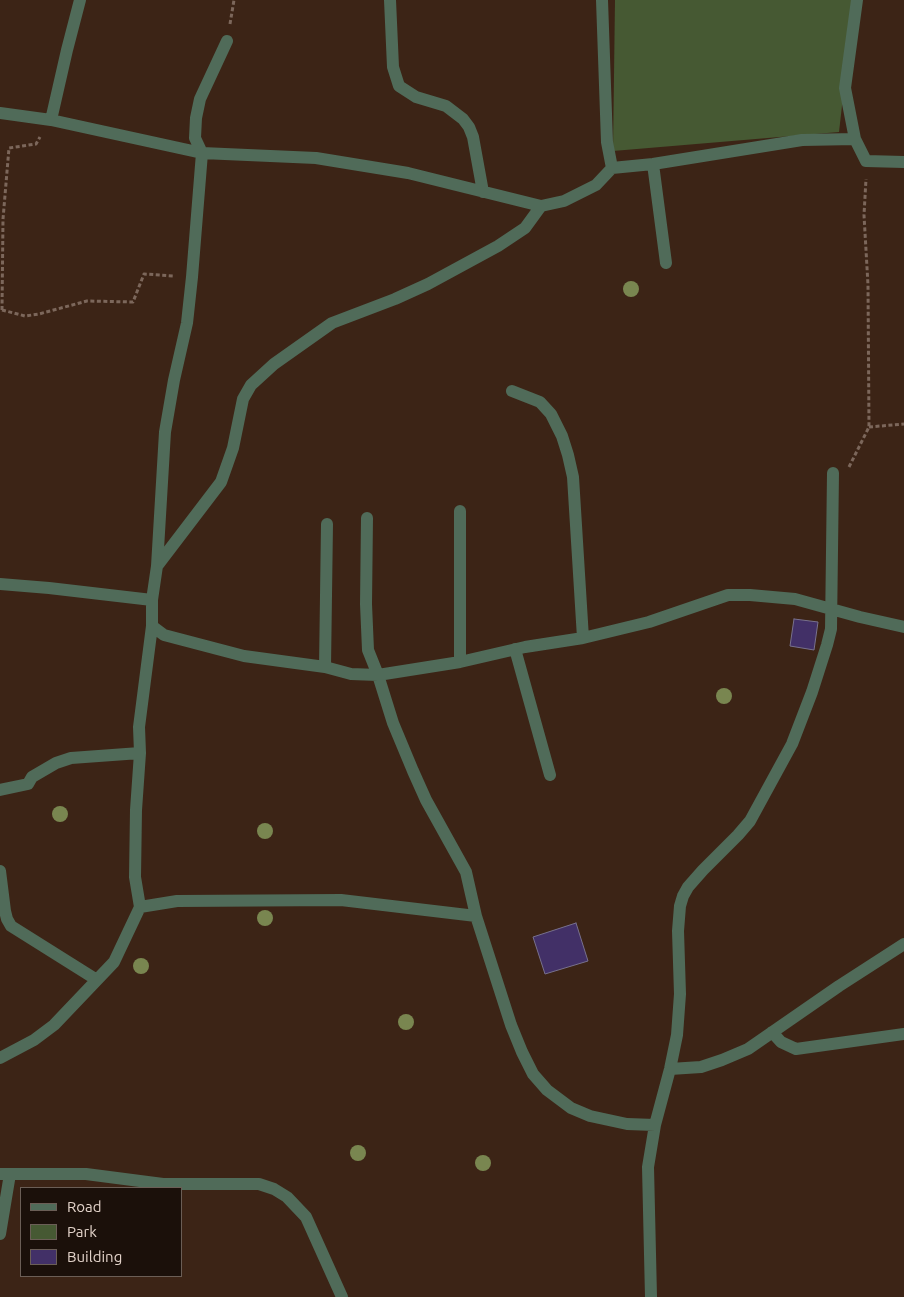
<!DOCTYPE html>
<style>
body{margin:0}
#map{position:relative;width:904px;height:1297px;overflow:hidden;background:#3c2416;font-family:Ubuntu,sans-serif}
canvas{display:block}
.legend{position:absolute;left:20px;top:1187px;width:162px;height:90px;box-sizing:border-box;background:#1b100a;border:1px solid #6b5e56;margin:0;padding:6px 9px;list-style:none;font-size:15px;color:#e2d2c9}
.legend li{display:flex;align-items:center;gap:10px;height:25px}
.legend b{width:25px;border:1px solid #6b5e56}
</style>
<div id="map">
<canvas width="904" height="1297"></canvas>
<ul class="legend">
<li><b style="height:6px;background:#506b59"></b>Road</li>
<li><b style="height:14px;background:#465933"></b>Park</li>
<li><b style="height:14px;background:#423067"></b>Building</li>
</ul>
</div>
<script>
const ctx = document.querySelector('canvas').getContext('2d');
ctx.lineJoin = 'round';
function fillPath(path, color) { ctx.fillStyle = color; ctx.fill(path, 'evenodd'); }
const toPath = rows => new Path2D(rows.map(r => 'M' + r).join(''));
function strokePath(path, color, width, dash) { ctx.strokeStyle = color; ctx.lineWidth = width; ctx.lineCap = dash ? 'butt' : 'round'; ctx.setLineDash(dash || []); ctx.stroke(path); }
fillPath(toPath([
 [615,0,854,0,839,132,613,151]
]), '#465933');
const building = toPath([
 [794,619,818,622,814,650,790,646,794,619],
 [576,923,588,961,545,974,533,937,576,923]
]);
fillPath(building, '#423067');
strokePath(building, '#78718d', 1);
strokePath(toPath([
 [230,24,234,0],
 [2,310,3,219,9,148,36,144,40,137],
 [2,310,25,316,39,314,87,301,133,302,144,274,174,276],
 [869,427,904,424],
 [849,467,869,427,868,285,864,215,866,179]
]), '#7c675b', 3, [4, 2.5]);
strokePath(toPath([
 [390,0,393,67,399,86,416,97,446,106,463,119,469,127,473,137,483,192],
 [602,0,607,142,612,168],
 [0,113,51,120,202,153,316,158,408,173,541,206,564,201,596,185,612,168,653,164,802,140,855,139,866,161,904,162],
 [51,120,67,50,80,0],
 [855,139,845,88,857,0],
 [653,164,666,263],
 [512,391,540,402,551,414,562,436,568,455,573,477,583,638],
 [460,511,460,662],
 [367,518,366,604,368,650,378,675,393,723,413,771,426,800,466,872,476,916,511,1025,522,1052,533,1074,547,1090,571,1108,590,1116,627,1124,655,1125,670,1069,677,1035,680,994,678,931,680,906,683,896,688,887,703,870,738,835,750,821,792,744,812,692,827,645,831,629,833,473],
 [157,566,165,432,174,380,187,323,192,277,202,153,195,138,196,118,200,99,227,41],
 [0,584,49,588,152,600],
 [152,626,164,635,244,656,325,667,351,674,378,675,460,662,525,647,583,638,649,622,728,595,750,595,795,599,860,617,904,627],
 [515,649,550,775],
 [325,667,327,524],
 [0,790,28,784,32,777,56,763,71,758,140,753],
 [0,871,5,911,7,919,11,926,97,980],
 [140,907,135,877,136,810,140,753,139,727,152,626,152,600,157,566,221,482,233,448,243,399,251,385,274,364,332,323,395,299,428,284,498,246,525,228,541,206],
 [772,1032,781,1042,796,1049,904,1034],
 [0,1058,34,1040,54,1025,114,962,140,907,177,901,341,900,476,916],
 [670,1069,701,1067,722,1060,748,1049,839,986,904,944],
 [0,1174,86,1174,163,1184,259,1184,274,1189,287,1197,306,1217,342,1297],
 [0,1234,10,1174],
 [651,1297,648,1167,655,1125]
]), '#506b59', 12);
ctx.fillStyle = '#798650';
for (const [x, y] of [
 [631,289],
 [724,696],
 [60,814],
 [265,831],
 [265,918],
 [141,966],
 [406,1022],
 [358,1153],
 [483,1163]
]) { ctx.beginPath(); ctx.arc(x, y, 8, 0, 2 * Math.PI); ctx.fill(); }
</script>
